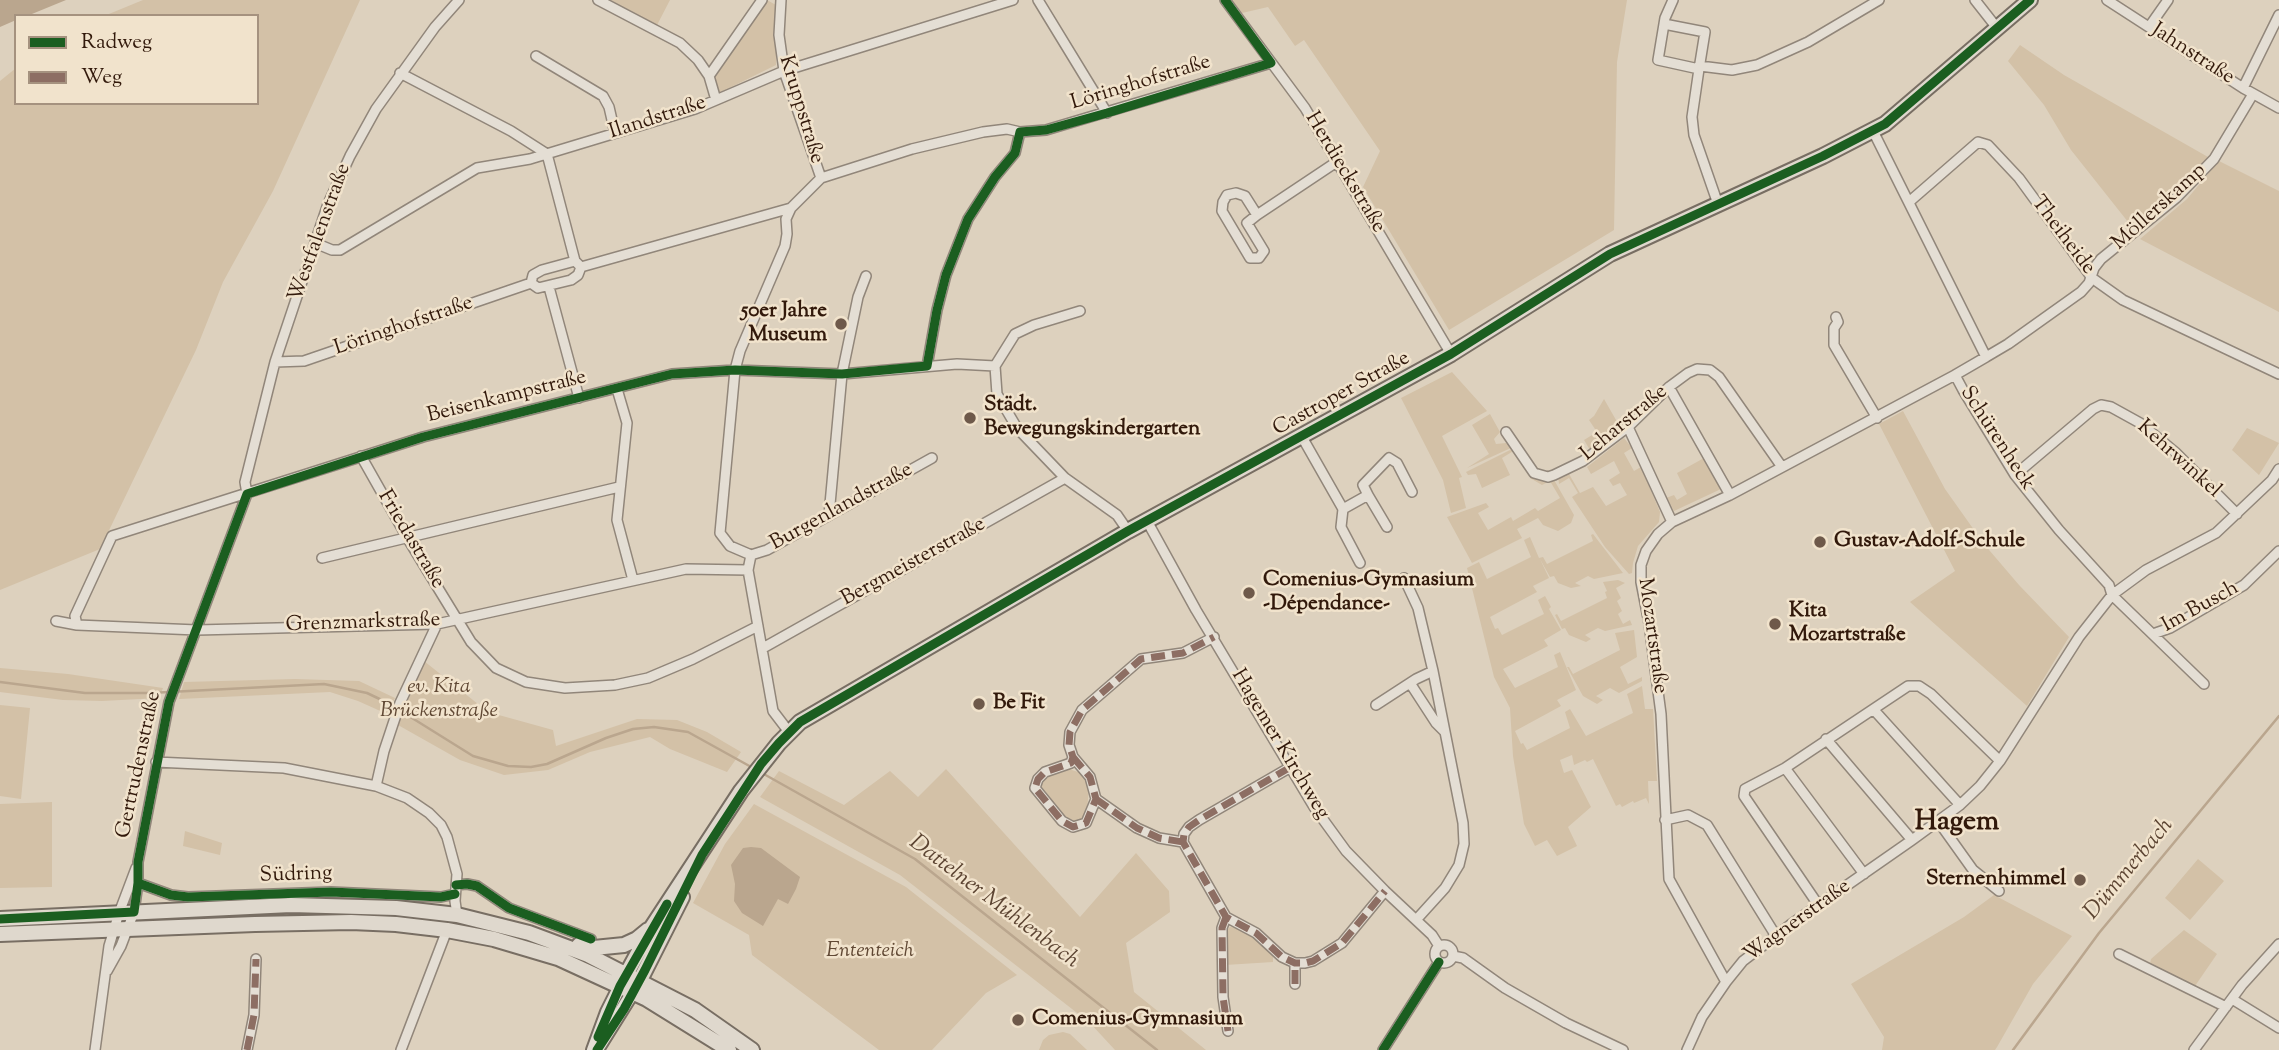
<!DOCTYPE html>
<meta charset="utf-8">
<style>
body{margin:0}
#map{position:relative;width:2279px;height:1050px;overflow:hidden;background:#ddd1be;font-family:"Sorts Mill Goudy",serif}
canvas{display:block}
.legend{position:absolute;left:14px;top:14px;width:245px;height:91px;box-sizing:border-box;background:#f1e3cc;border:2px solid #a5927f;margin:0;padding:9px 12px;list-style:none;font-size:21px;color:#32190b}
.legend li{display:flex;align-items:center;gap:14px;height:35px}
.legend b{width:35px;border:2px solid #a5927f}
</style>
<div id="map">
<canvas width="2279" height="1050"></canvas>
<ul class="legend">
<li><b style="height:9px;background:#1b5e20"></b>Radweg</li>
<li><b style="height:9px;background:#8d6e63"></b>Weg</li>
</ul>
</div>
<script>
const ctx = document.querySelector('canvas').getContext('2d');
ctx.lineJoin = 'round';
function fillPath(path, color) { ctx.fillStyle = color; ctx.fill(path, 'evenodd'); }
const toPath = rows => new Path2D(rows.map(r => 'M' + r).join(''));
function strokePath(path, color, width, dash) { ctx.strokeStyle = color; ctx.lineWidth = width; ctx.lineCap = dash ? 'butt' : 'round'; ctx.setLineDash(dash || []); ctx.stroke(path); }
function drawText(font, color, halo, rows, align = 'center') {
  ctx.font = font + ' "Sorts Mill Goudy",serif'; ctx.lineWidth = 5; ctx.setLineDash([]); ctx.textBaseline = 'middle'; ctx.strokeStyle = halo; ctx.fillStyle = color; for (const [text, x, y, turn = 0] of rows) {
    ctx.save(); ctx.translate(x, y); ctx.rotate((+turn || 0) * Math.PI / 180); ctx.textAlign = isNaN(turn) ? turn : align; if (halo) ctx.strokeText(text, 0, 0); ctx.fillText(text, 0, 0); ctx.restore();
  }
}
fillPath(toPath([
 [143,0,360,0,273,191,223,282,196,350,100,549,0,590,0,81,16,68,16,103,257,103,257,16,104,16],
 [607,0,670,0,656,27],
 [767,0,776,5,776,65,719,93,714,79],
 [1232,0,1627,0,1617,62,1614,230,1449,330,1363,187,1380,151,1304,40,1295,46,1268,7,1242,13],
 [2020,45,2064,75,2208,157,2177,192,2132,227,2071,150,2044,105,2008,61],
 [2219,161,2279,191,2279,312,2140,239,2187,199],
 [1452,372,1487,411,1442,436,1462,477,1459,478,1466,508,1451,513,1443,480,1401,398],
 [1604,399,1620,427,1590,450,1584,440,1597,432,1589,420,1594,416],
 [1903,411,1945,489,1984,544,2019,585,2069,637,2027,706,1910,602,1955,571,1879,424],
 [1490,414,1500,432,1494,439,1496,444,1506,443,1513,447,1467,468,1489,454,1472,425],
 [2247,428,2279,443,2259,475,2232,450],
 [1624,438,1632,448,1624,453,1634,471,1641,467,1660,512,1659,522,1638,546,1633,563,1632,573,1629,574,1605,547,1572,497,1578,493,1569,478,1559,484,1558,475,1564,472,1569,474,1580,493,1593,487,1606,506,1627,495,1620,483,1613,486,1609,480,1620,473,1614,461,1591,474,1587,467],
 [1514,448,1515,450,1502,458,1510,475,1482,488,1476,474,1468,475,1466,472],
 [1704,458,1721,489,1674,511,1666,498,1674,495,1677,500,1687,494,1677,473],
 [1532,477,1553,478,1574,515,1571,523,1558,531,1543,525,1538,518,1517,529,1522,538,1472,563,1447,517,1486,503,1489,507,1478,513,1488,530,1511,517,1513,521,1535,508,1538,511,1560,498,1550,481,1542,485,1530,478],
 [1593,534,1623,573,1594,579,1588,576,1575,583,1581,586,1571,588,1558,583,1554,576,1550,577,1540,559,1549,578,1533,586,1537,592,1490,617,1495,629,1498,628,1502,635,1544,614,1538,600,1545,596,1551,607,1549,609,1561,630,1544,640,1548,646,1503,669,1515,688,1558,667,1554,655,1560,652,1576,690,1557,700,1561,706,1515,731,1521,744,1523,743,1527,750,1570,728,1565,712,1570,709,1586,736,1633,713,1627,694,1642,686,1645,709,1653,709,1657,781,1648,781,1649,804,1646,798,1634,803,1633,801,1622,807,1620,804,1616,806,1593,759,1587,762,1585,760,1574,765,1572,755,1560,760,1564,773,1572,770,1591,807,1568,827,1577,846,1557,856,1547,840,1535,846,1524,824,1513,756,1510,708,1494,677,1467,568,1479,562,1487,579,1531,557,1524,540,1530,537,1539,558,1543,557,1547,564,1593,541,1591,535],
 [1618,580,1625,583,1616,588,1621,598,1617,601,1622,611,1618,614,1623,624,1630,620,1632,625,1605,631,1598,628,1585,635,1591,639,1586,642,1569,635,1565,628,1562,629,1555,615,1557,614,1561,621,1607,598,1605,592,1607,591,1603,582],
 [1634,630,1637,657,1620,667,1628,684,1642,677,1642,681,1619,693,1610,688,1596,696,1603,700,1597,704,1583,696,1567,667,1569,667,1573,674,1620,650,1615,633],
 [424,661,488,712,553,730,556,746,637,719,677,720,707,732,741,752,727,772,670,749,650,737,590,752,548,770,504,775,460,760,398,725],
 [0,668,68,674,163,688,159,698,102,701,63,700,0,692],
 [295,679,359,681,395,698,387,714,358,701,330,692,179,699,184,682],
 [0,705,30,708,21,799,0,796],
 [946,769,1080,917,1136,853,1169,891,1170,912,1126,943,1134,992,1206,1050,1115,1050,1090,1023,900,875,760,797,779,771,844,805,890,771,918,797],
 [1069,769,1078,772,1086,778,1089,786,1087,812,1079,821,1072,821,1066,818,1041,786,1041,782,1052,773],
 [52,802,52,887,0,888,0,804],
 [754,804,906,887,1017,975,986,993,932,1050,879,1050,752,955,749,935,693,903,725,844],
 [185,831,222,843,220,855,183,846],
 [2198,859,2224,881,2190,920,2165,898],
 [1994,895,2072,936,2033,984,1997,1047,1995,1050,1882,1050,1884,1037,1851,984,1964,917],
 [1230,927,1239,928,1251,934,1273,954,1273,962,1225,965,1225,932],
 [2184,930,2217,954,2195,986,2150,964,2151,959],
 [1063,1032,1070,1034,1087,1050,1039,1050,1043,1040,1049,1035]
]), '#d3c1a7');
fillPath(toPath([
 [0,0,66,0,27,16,16,16,16,20,0,27],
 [751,847,761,848,800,877,796,889,788,904,778,899,763,926,742,913,734,901,735,884,731,865,743,848]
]), '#baa68e');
strokePath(toPath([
 [0,682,85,693,150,693,324,684,367,693,388,703,473,756,508,766,531,767,547,764,606,738,633,729,654,727,688,732,753,768],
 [762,773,915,859,1157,1050],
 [2013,1050,2099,933,2279,716]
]), '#baa68e', 2.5);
const minor = toPath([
 [598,0,680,43,698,60,709,76,716,100],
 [781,0,779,35,784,71,821,178],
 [1038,0,1107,113],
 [1225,0,1305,108,1451,354],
 [1673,0,1665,18,1658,60,1699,69,1692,117,1694,135,1718,204],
 [1975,0,1997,28],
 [2107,0,2243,88,2279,108],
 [1664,24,1705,32,1699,69],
 [2149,27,2168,0],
 [536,56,603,96,609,107,615,133],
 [1700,66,1732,70,1757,65,1808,42,1879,0],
 [400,73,511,131,547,154,575,261],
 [709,76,762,0],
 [2243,88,2279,15],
 [1873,131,1986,357,1955,375,1963,390,2015,475,2059,530,2109,585,2112,595,2204,684],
 [1909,202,1978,142,1988,145,2019,178,2092,278,2123,300,2279,374],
 [1257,215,1247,223,1264,251,1259,258,1250,258,1222,211,1223,202,1227,195,1236,193,1245,196,1257,215,1338,161],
 [315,243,332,250,340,250,477,168,530,159,695,109,784,71,1013,0],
 [581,267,791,208,821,178,912,149,983,132,1007,129,1020,132,1046,130,1271,63],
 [549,287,579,398],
 [1836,317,1838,322,1834,328,1834,345,1877,418],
 [1986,357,2008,344,2081,292,2089,283,2094,268,2101,259,2176,198,2214,159,2253,94],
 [275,362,304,361,531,283,533,275,542,270,575,261,581,267,578,275,571,280,538,288,531,283],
 [927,366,937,310,946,275,968,219,995,177,1015,153,1020,132],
 [995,366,1015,334,1034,325,1080,311],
 [1669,387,1730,495],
 [617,389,627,423,617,520,633,580],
 [1628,427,1672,522],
 [1506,432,1534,473,1548,477,1554,475,1583,461,1628,427,1669,387,1688,373,1697,369,1710,370,1719,377,1782,467],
 [1302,437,1343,509,1341,527,1360,563],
 [361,456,408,539,471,642,496,668,526,682,565,688,615,685,648,678,693,659,758,626],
 [2015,475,2093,409,2101,405,2111,407,2140,423,2175,452,2237,514],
 [247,494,245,482,275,362,328,204,350,156,376,109,435,27,459,0],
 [1368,495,1363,485,1389,458,1397,463,1412,492],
 [1343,509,1368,495,1387,527],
 [829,515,842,374,858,297,866,276],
 [1147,521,1196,610,1314,807,1346,851,1385,891,1432,935,1439,946],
 [751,555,767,550,932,458],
 [322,558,619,487],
 [1404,578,1418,608,1433,671,1463,823,1464,844,1459,865,1445,888,1416,920],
 [56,621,77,625,197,630,437,624,686,569,748,570],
 [77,625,75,616,112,536,423,437,672,374,735,370,842,374,957,364,995,366,997,394,1017,428,1065,478,1117,515,1128,531],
 [2153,634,2170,628,2244,585,2279,551],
 [763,648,1065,478],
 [1410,683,1436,723,1445,732],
 [1376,705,1416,679,1433,671],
 [1874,710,1960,805],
 [789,732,773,711,748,570,751,555,730,546,720,533,735,370,740,351,785,246,787,234,786,219,791,208],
 [1826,739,1912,840],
 [1073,757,1090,777,1096,799,1086,823,1073,827,1062,821,1035,788,1038,779,1045,772,1071,763,1073,757,1069,745,1070,732,1082,710,1141,659,1183,653,1214,637],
 [156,762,284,768,376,786,407,798,429,813,441,825,447,837,457,874,455,901,457,915],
 [1289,768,1199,820,1189,827,1184,834,1183,842,1226,917,1256,933,1282,957,1295,963,1305,963,1313,961,1342,943,1385,891],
 [1785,768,1864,874],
 [376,786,384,751,400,703,437,624],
 [1096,799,1137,828,1159,838,1183,842],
 [1665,820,1688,815,1707,825,1776,936],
 [1938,821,1973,870,1999,891],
 [138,883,171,895,188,897,331,892,441,897,455,894],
 [456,885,467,884,477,886,509,908,591,939],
 [1819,906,1744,796,1745,789,1785,768,1908,686,1919,686,1931,694,2000,761],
 [1226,917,1222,928,1223,997,1228,1031],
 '1435 954a9 9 0 1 1 18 0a9 9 0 1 1-18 0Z',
 [2119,954,2226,1007],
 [1453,956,1463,958,1505,988,1566,1023,1623,1050],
 [107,971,121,946,134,912,138,883,138,862,169,702,247,494],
 [1726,982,1669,879,1661,714,1649,623,1641,582,1641,565,1646,551,1658,534,1672,522,1730,495,1955,375],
 [1295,984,1295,963],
 [2232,999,2279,1028],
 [95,1050,109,946,119,913,136,868],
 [247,1050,254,1015,256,959],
 [401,1050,447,930],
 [1383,1050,1439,962],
 [1687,1050,1702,1017,1726,982,1743,961,1790,925,1912,840,1960,805,1980,786,2000,761,2079,637,2112,595,2146,570,2216,533,2272,480,2279,469],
 [2194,1050,2242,985,2279,944]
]);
const secondary = toPath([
 [598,1048,633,992],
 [593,1050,607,1012,620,986]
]);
const primary = toPath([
 [0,919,291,905,396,908,457,915,529,933,588,955,695,1010,752,1050],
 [0,934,255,924,351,922,396,924,447,930,494,939,558,958,647,999,729,1050],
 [579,945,594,948,624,945,637,939,648,930],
 [620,986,652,927,741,791,779,743,800,722,1128,531,1451,354,1610,254,1823,156,1885,124,2030,0],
 [636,988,682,897]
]);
strokePath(minor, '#91867a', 12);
strokePath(secondary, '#786e63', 16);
strokePath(primary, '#786e63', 18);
strokePath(minor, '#e4ded4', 9);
strokePath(secondary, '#e4ded4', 12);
strokePath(primary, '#dfd8cd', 14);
strokePath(toPath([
 [1073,757,1090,777,1096,799,1086,823,1073,827,1062,821,1035,788,1038,779,1045,772,1071,763,1073,757,1069,745,1070,732,1082,710,1141,659,1183,653,1214,637],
 [1289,768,1199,820,1189,827,1184,834,1183,842,1226,917,1256,933,1282,957,1295,963,1305,963,1313,961,1342,943,1385,891],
 [1096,799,1137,828,1159,838,1183,842],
 [1226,917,1222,928,1223,997,1228,1031],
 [1295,984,1295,963],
 [247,1050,254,1015,256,959]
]), '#8d6e63', 7, [14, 7]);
strokePath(toPath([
 [138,883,171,895,188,897,331,892,441,897,455,894],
 [456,885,467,884,477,886,509,908,591,939],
 [0,919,134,912,138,883,138,862,169,702,247,494,423,437,672,374,735,370,842,374,927,366,937,310,946,275,968,219,995,177,1015,153,1020,132,1046,130,1107,113,1271,63,1225,0],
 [598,1037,620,986,667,904],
 [597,1050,624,1009,645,970,702,855,761,764,779,743,800,722,1128,531,1451,354,1610,254,1823,156,1885,124,2030,0],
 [1383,1050,1439,962]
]), '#1b5e20', 9);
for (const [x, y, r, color] of [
 [841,324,7,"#6e594a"],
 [970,418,7,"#6e594a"],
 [1820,542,7,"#6e594a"],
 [1249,593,7,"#6e594a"],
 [1775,624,7,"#6e594a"],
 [979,704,7,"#6e594a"],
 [2080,880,7,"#6e594a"],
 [1018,1020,7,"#6e594a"]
]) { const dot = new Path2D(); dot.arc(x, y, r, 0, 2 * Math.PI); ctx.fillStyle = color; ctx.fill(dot); strokePath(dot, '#f1e3cc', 2.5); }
drawText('21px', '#32190b', '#f1e3cc', [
 ["Jahnstraße",2192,55,33],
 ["Löringhofstraße",1141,84,-17],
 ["Kruppstraße",800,110,73],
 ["Ilandstraße",658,119,-18],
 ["Herdieckstraße",1344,173,59],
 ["Möllerskamp",2160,208,-42],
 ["Westfalenstraße",321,233,-70],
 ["Theiheide",2062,236,53],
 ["Löringhofstraße",404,327,-19],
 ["Castroper Straße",1342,395,-29],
 ["Beisenkampstraße",507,398,-14],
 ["Leharstraße",1625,424,-40],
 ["Schürenheck",1996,439,57],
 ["Kehrwinkel",2178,460,42],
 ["Burgenlandstraße",842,508,-29],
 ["Friedastraße",410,540,59],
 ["Bergmeisterstraße",914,563,-29],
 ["Im Busch",2201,608,-29],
 ["Grenzmarkstraße",363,624,-2],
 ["Mozartstraße",1651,636,82],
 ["Hagemer Kirchweg",1279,745,59],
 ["Gertrudenstraße",140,765,-78],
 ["Südring",296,876,-2],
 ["Wagnerstraße",1798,922,-36]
]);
drawText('bold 21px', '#32190b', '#f1e3cc', [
 ["50er Jahre",827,312,"right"],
 ["Museum",827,336,"right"],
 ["Städt.",984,406],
 ["Bewegungskindergarten",984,430],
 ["Gustav-Adolf-Schule",1834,542],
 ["Comenius-Gymnasium",1263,581],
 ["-Dépendance-",1263,605],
 ["Kita",1789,612],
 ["Mozartstraße",1789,636],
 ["Be Fit",993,704],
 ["Sternenhimmel",2066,880,"right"],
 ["Comenius-Gymnasium",1032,1020]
], 'left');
drawText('italic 21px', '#604834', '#f1e3cc', [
 ["ev. Kita",439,688],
 ["Brückenstraße",439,712],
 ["Ententeich",870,952]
]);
drawText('italic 23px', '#5c4432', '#f1e3cc', [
 ["Dümmerbach",2130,870,-50],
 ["Dattelner Mühlenbach",993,903,37]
]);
drawText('bold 28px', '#32190b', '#f1e3cc', [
 ["Hagem",1957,824]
]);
</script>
